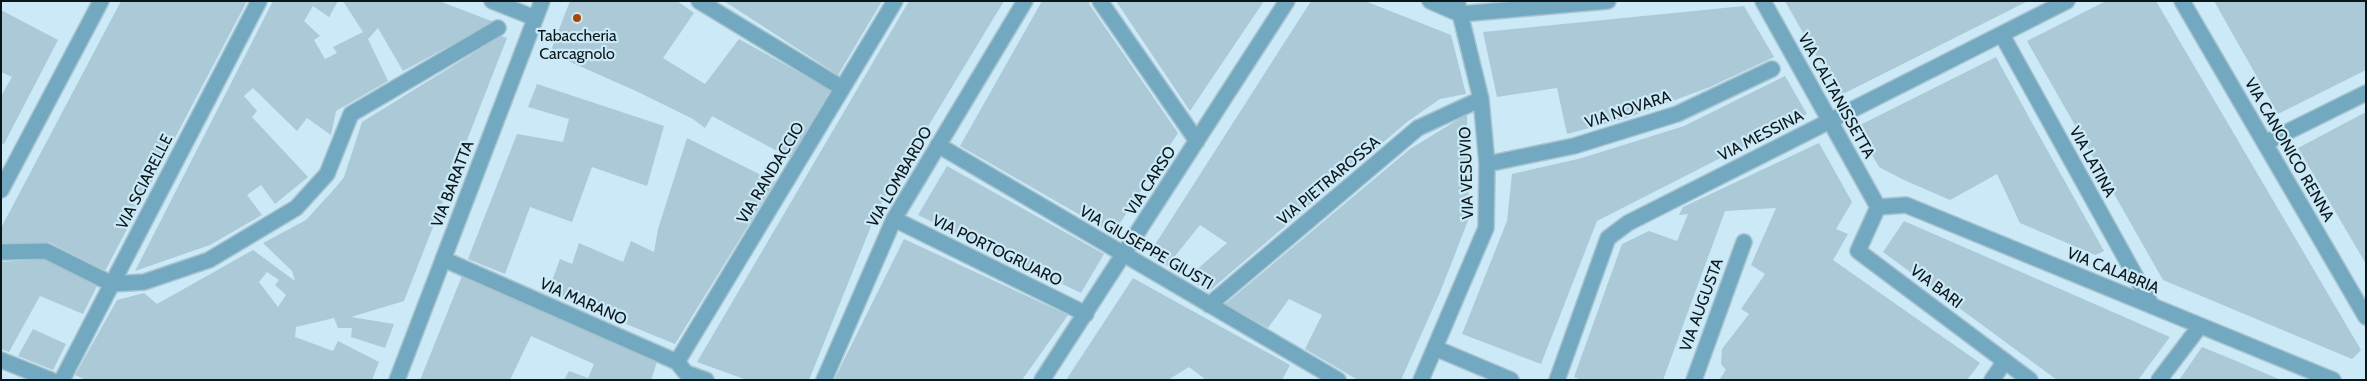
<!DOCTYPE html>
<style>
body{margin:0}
#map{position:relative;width:2367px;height:381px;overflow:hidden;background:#cbe9f7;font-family:Cabin,sans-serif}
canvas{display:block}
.frame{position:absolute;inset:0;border:2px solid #0c171b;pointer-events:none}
</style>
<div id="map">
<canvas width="2367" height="381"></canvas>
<div class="frame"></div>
</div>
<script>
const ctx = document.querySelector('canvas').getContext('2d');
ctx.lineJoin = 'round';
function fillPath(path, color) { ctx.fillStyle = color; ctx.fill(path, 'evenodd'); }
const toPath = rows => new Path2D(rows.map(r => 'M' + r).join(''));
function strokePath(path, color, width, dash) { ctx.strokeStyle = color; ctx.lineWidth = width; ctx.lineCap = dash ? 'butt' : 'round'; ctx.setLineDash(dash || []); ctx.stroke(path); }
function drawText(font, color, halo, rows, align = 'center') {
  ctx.font = font + ' Cabin,sans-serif'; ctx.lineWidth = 4.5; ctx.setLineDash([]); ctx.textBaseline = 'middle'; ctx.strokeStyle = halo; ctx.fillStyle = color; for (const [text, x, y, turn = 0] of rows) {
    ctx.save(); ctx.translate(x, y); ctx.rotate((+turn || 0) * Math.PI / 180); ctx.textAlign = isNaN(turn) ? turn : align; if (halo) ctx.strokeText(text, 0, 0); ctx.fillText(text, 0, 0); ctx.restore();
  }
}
fillPath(toPath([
 [121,1,247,1,105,271,49,242,1,248,1,228],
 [273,1,338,1,329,17,313,6,304,21,320,36,314,40,325,59,337,53,333,47,363,32,343,1,439,1,494,22,403,71,378,28,368,39,388,81,336,111,331,135,307,118,297,131,253,88,244,96,257,111,252,117,308,177,275,204,261,185,247,195,262,215,210,245,135,271],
 [570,1,677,1,694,13,663,58,705,84,739,39,831,90,790,158,712,116,705,128,693,119,636,91,550,53],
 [724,1,882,1,838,75],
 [909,1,1004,1,878,209,809,380,747,380,697,362],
 [1042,1,1090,1,1089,4,1178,133,1113,234,960,146],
 [1116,1,1264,1,1190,111],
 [1311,1,1365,1,1451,35,1466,94,1440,99,1407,122,1208,292,1187,278,1227,243,1200,225,1167,266,1149,254],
 [1785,1,2028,1,1839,96],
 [2106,1,2156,1,2361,350,2352,359,2163,280,2027,41],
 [2214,1,2366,1,2366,70,2278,114],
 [1744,6,1774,57,1710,87,1627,118,1567,134,1557,88,1497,97,1483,32],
 [1,10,58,40,4,144,1,143,1,96,12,77,1,72],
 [501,36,507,38,404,301,351,317,394,324,385,348,351,337,352,328,338,328,334,318,296,327,295,337,333,351,338,341,379,362,372,380,86,380,75,375,117,300,144,293,157,304,253,250,295,281,292,271,263,243,306,220,337,186,344,177,362,122],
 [267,272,279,280,275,285,286,295,278,307,259,282],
 [1996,57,2036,130,2104,251,2095,255,2020,223,1997,174,1950,200,1904,180,1879,167,1856,127],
 [1785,76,1807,114,1597,221,1541,364,1462,334,1507,221,1512,174,1582,158,1684,126],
 [537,84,664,126,647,186,592,167,572,222,530,207,505,274,468,259,517,134,563,142,569,119,528,107],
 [2366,112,2366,264,2298,148],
 [1467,114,1469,218,1441,290,1401,380,1358,380,1305,349,1322,315,1289,299,1268,328,1225,304,1410,149],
 [687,138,775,182,675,344,548,292,560,259,572,264,579,243,623,262,631,241,654,252,658,229],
 [1819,143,1852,202,1836,229,1848,234,1833,260,1980,363,1967,380,1719,380,1726,370,1721,364,1722,349,1749,314,1741,309,1765,274,1751,265,1776,208,1725,211,1663,380,1582,380,1574,377,1622,244,1649,231,1677,241,1688,214,1679,215,1683,207],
 [947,166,1104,254,1081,293,918,215],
 [1904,221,2106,309,2170,337,2138,380,2057,380,1883,252],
 [904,239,1068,315,1022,380,834,380],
 [45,259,97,286,83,314,40,296,9,352,1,349,1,262],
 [462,276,657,362,651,380,564,380,569,371,588,378,594,364,531,336,510,380,420,380],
 [1133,278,1290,365,1282,380,1206,380,1189,367,1168,380,1066,380],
 [33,329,66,344,53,370,18,356],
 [2202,347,2234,360,2281,380,2179,380]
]), '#abc9d6');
const street = toPath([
 [492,1,535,18],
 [699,1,842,88],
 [1100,1,1197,141],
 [1430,1,1460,14,1608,1],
 [1763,1,1878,207],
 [2182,1,2366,317],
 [2002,35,2152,306],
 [2265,143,2366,93],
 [938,145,1338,380],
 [1487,164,1574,146,1677,114,1772,69],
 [1,190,101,1],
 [1878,207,1906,205,2333,380],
 [1878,207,1858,251,2030,380],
 [894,219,1086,314],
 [1,252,46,251,112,284,144,282,209,260,296,208,327,174,351,114,498,28],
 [443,259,677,362,686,373,706,380],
 [1209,305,1418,128,1481,99],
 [1435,348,1511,380],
 [1,360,51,380],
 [677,362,895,1],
 [62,380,259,1],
 [397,380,542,1],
 [824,380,894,219,1025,1],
 [1042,380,1287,1],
 [1421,380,1486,228,1487,164,1481,99,1457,1],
 [1557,380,1608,238,1628,223,2067,1],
 [1694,380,1744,242],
 [1992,380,2005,361],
 [2159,380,2200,326]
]);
strokePath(street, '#a9c3cf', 18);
strokePath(street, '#73a9c0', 15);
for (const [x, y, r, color] of [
 [577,18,5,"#a84702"]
]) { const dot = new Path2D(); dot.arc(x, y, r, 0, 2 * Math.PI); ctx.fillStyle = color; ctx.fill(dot); strokePath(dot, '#cbe9f7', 2); }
drawText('16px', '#0c171b', '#cbe9f7', [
 ["Tabaccheria",577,36],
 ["Carcagnolo",577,54]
]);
drawText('16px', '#0c171b', '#cbe9f7', [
 ["VIA CALTANISSETTA",1836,96,61],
 ["VIA NOVARA",1628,110,-18],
 ["VIA MESSINA",1761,136,-27],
 ["VIA CANONICO RENNA",2289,150,60],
 ["VIA LATINA",2092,162,61],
 ["VIA RANDACCIO",771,173,-59],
 ["VIA VESUVIO",1467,173,-92],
 ["VIA LOMBARDO",900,177,-60],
 ["VIA CARSO",1151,181,-57],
 ["VIA PIETRAROSSA",1329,181,-40],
 ["VIA SCIARELLE",145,182,-63],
 ["VIA BARATTA",453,184,-69],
 ["VIA GIUSEPPE GIUSTI",1146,248,30],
 ["VIA PORTOGRUARO",997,251,26],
 ["VIA CALABRIA",2113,271,22],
 ["VIA BARI",1936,287,37],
 ["VIA MARANO",583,302,24],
 ["VIA AUGUSTA",1702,305,-70]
]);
</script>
